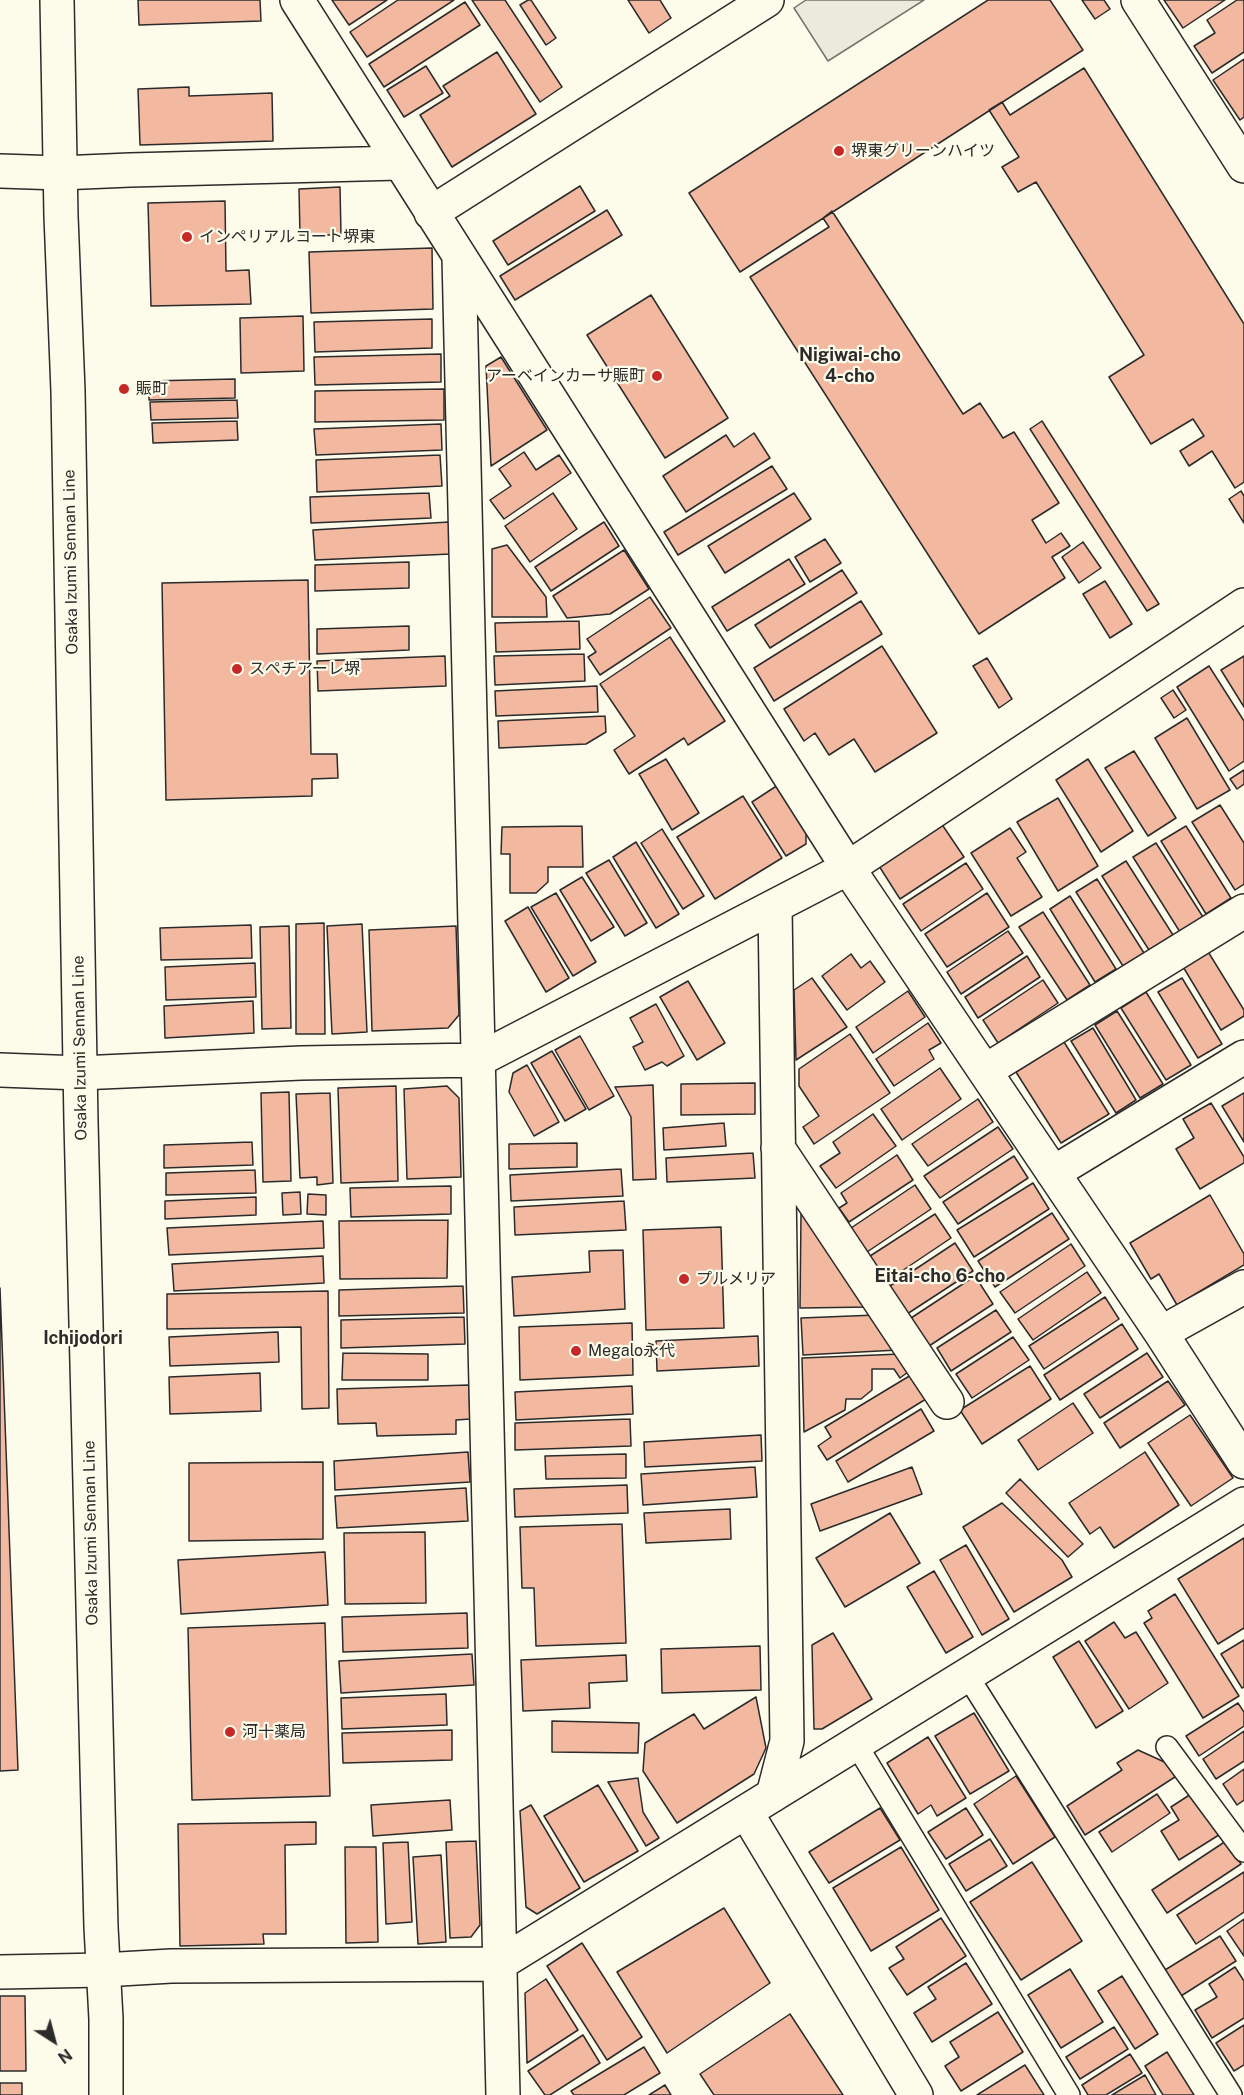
<!DOCTYPE html>
<meta charset="utf-8">
<style>
body{margin:0}
#map{position:relative;width:1244px;height:2095px;overflow:hidden;background:#fdfbea;font-family:"Public Sans",sans-serif}
canvas{display:block}
.north{position:absolute;left:24px;top:2011px;width:60px;height:60px;-webkit-text-stroke:4px #fdfbea;paint-order:stroke;rotate:144deg;font-size:16px;font-weight:700;line-height:24px;text-align:center;color:#2b2b2b}
.north::after{content:'';display:block;margin:auto;width:21px;height:27px;background:#2b2b2b;clip-path:polygon(50% 0,100% 100%,50% 72%,0 100%)}
</style>
<div id="map">
<canvas width="1244" height="2095"></canvas>
<div class="north">N</div>
</div>
<script>
const ctx = document.querySelector('canvas').getContext('2d');
ctx.lineJoin = 'round';
function fillPath(path, color) { ctx.fillStyle = color; ctx.fill(path, 'evenodd'); }
const toPath = rows => new Path2D(rows.map(r => 'M' + r).join(''));
function strokePath(path, color, width, dash) { ctx.strokeStyle = color; ctx.lineWidth = width; ctx.lineCap = dash ? 'butt' : 'round'; ctx.setLineDash(dash || []); ctx.stroke(path); }
function drawText(font, color, halo, rows, align = 'center') {
  ctx.font = font + ' "Public Sans","Noto Sans JP",sans-serif'; ctx.lineWidth = 4.5; ctx.setLineDash([]); ctx.textBaseline = 'middle'; ctx.strokeStyle = halo; ctx.fillStyle = color; for (const [text, x, y, turn = 0] of rows) {
    ctx.save(); ctx.translate(x, y); ctx.rotate((+turn || 0) * Math.PI / 180); ctx.textAlign = isNaN(turn) ? turn : align; if (halo) ctx.strokeText(text, 0, 0); ctx.fillText(text, 0, 0); ctx.restore();
  }
}
const green = toPath([
 [806,0,924,0,828,61,794,8,806,0]
]);
fillPath(green, '#ecebdb');
strokePath(green, '#74746e', 1.5);
const building = toPath([
 [138,0,260,0,261,21,139,25,138,0],
 [332,0,387,0,349,25,332,0],
 [398,0,454,0,367,57,350,32,398,0],
 [472,0,505,0,562,87,540,102,472,0],
 [528,0,531,0,556,38,546,45,520,5,528,0],
 [628,0,660,0,671,18,649,33,628,0],
 [988,0,1050,0,1083,50,740,272,689,193,988,0],
 [1082,0,1104,0,1110,9,1095,19,1082,0],
 [1164,0,1225,0,1183,28,1164,0],
 [1237,0,1244,0,1244,52,1212,73,1194,46,1215,33,1207,20,1237,0],
 [465,2,480,25,384,87,369,64,465,2],
 [497,52,536,114,452,167,420,115,450,96,443,86,497,52],
 [1244,59,1244,117,1240,120,1213,80,1244,59],
 [426,66,443,93,404,117,387,90,426,66],
 [1084,68,1244,324,1244,482,1235,488,1212,451,1189,466,1180,451,1204,436,1193,419,1151,444,1109,377,1144,355,1036,182,1018,192,1002,167,1019,157,989,110,1002,102,1010,115,1084,68],
 [189,87,189,96,272,93,273,141,140,145,138,89,189,87],
 [580,186,595,211,508,265,493,241,580,186],
 [340,187,341,235,300,235,299,189,340,187],
 [225,201,226,271,249,270,251,304,151,306,148,203,225,201],
 [607,210,622,235,515,300,500,276,607,210],
 [832,211,963,414,980,403,1003,438,1014,432,1059,503,1032,520,1046,543,1061,533,1070,546,1052,557,1065,578,979,634,750,277,829,227,823,218,832,211],
 [432,248,433,309,311,313,309,252,432,248],
 [651,295,728,418,665,458,587,335,651,295],
 [303,316,304,371,241,373,240,318,303,316],
 [432,319,432,348,315,352,314,322,432,319],
 [441,354,441,382,315,385,314,357,441,354],
 [501,357,547,430,491,466,486,366,501,357],
 [235,379,235,398,149,400,149,381,235,379],
 [444,389,444,420,315,422,315,391,444,389],
 [237,400,238,418,151,420,150,402,237,400],
 [237,421,238,440,153,443,152,423,237,421],
 [1042,421,1159,604,1147,611,1030,429,1042,421],
 [441,424,442,450,316,455,314,429,441,424],
 [754,433,770,458,686,512,663,476,726,435,734,447,754,433],
 [524,452,536,470,559,455,571,473,504,519,490,500,511,486,499,469,524,452],
 [440,455,442,486,317,492,316,460,440,455],
 [772,466,787,489,678,555,664,532,772,466],
 [1241,491,1244,496,1244,523,1229,499,1241,491],
 [429,493,431,518,311,523,310,497,429,493],
 [553,493,577,529,530,562,505,526,553,493],
 [794,493,811,519,725,573,708,546,794,493],
 [449,522,451,554,315,560,313,530,449,522],
 [604,522,619,546,551,591,535,567,604,522],
 [825,539,841,563,810,582,795,557,825,539],
 [1083,542,1101,568,1079,583,1062,557,1083,542],
 [507,545,546,597,547,617,492,617,492,549,507,545],
 [624,550,649,589,610,614,567,618,553,596,624,550],
 [789,559,805,584,727,631,712,607,789,559],
 [409,562,409,588,315,591,315,565,409,562],
 [842,570,857,593,770,648,755,625,842,570],
 [308,580,311,754,337,754,338,778,312,779,312,796,166,800,162,583,308,580],
 [1105,581,1132,624,1110,638,1083,594,1105,581],
 [650,597,671,628,600,675,588,657,596,652,587,639,650,597],
 [861,601,882,634,774,701,754,668,861,601],
 [579,621,580,649,496,652,495,623,579,621],
 [409,626,409,650,317,654,317,629,409,626],
 [670,637,725,721,688,745,684,738,629,774,614,750,635,736,600,684,670,637],
 [882,646,937,733,875,772,854,739,829,755,815,733,804,741,784,709,882,646],
 [584,654,585,681,495,685,494,656,584,654],
 [445,656,446,686,318,691,317,661,445,656],
 [1244,656,1244,707,1221,670,1244,656],
 [987,658,1012,699,999,708,973,666,987,658],
 [1209,666,1244,721,1244,761,1229,771,1177,687,1209,666],
 [597,686,598,712,496,716,495,691,597,686],
 [1173,690,1186,710,1174,718,1161,698,1173,690],
 [605,716,606,732,586,744,499,748,498,721,605,716],
 [1187,718,1230,790,1197,809,1155,738,1187,718],
 [1134,751,1176,818,1148,836,1105,768,1134,751],
 [666,759,699,813,672,830,639,774,666,759],
 [1088,759,1133,831,1101,852,1056,780,1088,759],
 [1244,770,1244,784,1237,789,1230,779,1244,770],
 [778,785,806,828,806,844,786,856,752,802,778,785],
 [743,796,782,858,715,899,677,837,743,796],
 [1058,798,1098,866,1058,891,1017,822,1058,798],
 [1220,805,1244,843,1244,884,1235,890,1192,822,1220,805],
 [941,823,964,857,900,899,879,866,941,823],
 [582,826,583,867,548,867,548,882,536,893,510,893,510,854,501,854,502,827,582,826],
 [1186,826,1231,898,1206,914,1161,841,1186,826],
 [1010,828,1026,852,1017,858,1042,897,1011,916,971,853,1010,828],
 [662,829,704,896,683,909,641,843,662,829],
 [636,842,679,914,656,928,613,857,636,842],
 [1156,843,1203,917,1180,932,1133,857,1156,843],
 [609,860,647,923,625,936,586,873,609,860],
 [1126,861,1173,935,1149,950,1102,876,1126,861],
 [966,863,983,889,921,931,903,904,966,863],
 [582,877,614,927,591,941,560,890,582,877],
 [1097,879,1144,953,1123,966,1076,892,1097,879],
 [556,893,596,962,573,976,531,907,556,893],
 [987,893,1009,927,947,967,925,934,987,893],
 [1070,896,1116,969,1095,982,1050,909,1070,896],
 [528,907,569,978,546,992,505,921,528,907],
 [1043,912,1090,985,1067,1000,1019,927,1043,912],
 [324,923,325,1034,296,1034,296,924,324,923],
 [362,924,367,1032,332,1034,327,926,362,924],
 [251,925,252,958,161,960,160,928,251,925],
 [289,926,291,1028,262,1029,260,927,289,926],
 [456,926,459,1015,448,1028,372,1031,369,930,456,926],
 [1008,931,1023,953,961,994,947,972,1008,931],
 [1207,950,1244,1010,1244,1016,1221,1030,1182,965,1207,950],
 [851,954,861,968,870,961,885,982,847,1010,822,976,851,954],
 [1027,956,1040,977,978,1018,965,997,1027,956],
 [255,963,256,997,166,1000,165,967,255,963],
 [812,978,847,1027,796,1060,794,990,812,978],
 [1182,978,1222,1044,1198,1058,1158,992,1182,978],
 [1043,980,1058,1003,998,1043,983,1020,1043,980],
 [688,981,725,1043,697,1060,660,997,688,981],
 [908,991,925,1017,873,1053,856,1027,908,991],
 [1146,992,1191,1065,1166,1080,1121,1008,1146,992],
 [253,1001,254,1033,165,1038,164,1006,253,1001],
 [656,1004,684,1056,667,1066,662,1062,645,1070,633,1047,643,1042,630,1018,656,1004],
 [1117,1011,1163,1084,1140,1098,1095,1025,1117,1011],
 [928,1023,941,1043,929,1050,934,1059,894,1086,876,1059,928,1023],
 [1093,1028,1136,1100,1116,1113,1071,1041,1093,1028],
 [850,1034,890,1093,814,1144,803,1127,819,1116,799,1086,799,1069,850,1034],
 [580,1036,614,1096,589,1110,555,1050,580,1036],
 [1064,1042,1109,1114,1061,1143,1016,1072,1064,1042],
 [552,1051,586,1109,565,1121,531,1063,552,1051],
 [527,1065,559,1122,534,1136,509,1092,513,1073,527,1065],
 [940,1068,961,1099,902,1140,881,1109,940,1068],
 [755,1083,755,1114,681,1115,681,1084,755,1083],
 [653,1085,656,1179,633,1180,631,1117,615,1087,653,1085],
 [396,1086,398,1181,341,1183,338,1088,396,1086],
 [447,1086,459,1098,461,1177,407,1179,404,1089,447,1086],
 [289,1092,291,1181,263,1182,261,1093,289,1092],
 [330,1093,333,1183,317,1185,317,1177,300,1178,296,1094,330,1093],
 [1244,1093,1244,1142,1222,1106,1244,1093],
 [978,1099,993,1122,928,1166,912,1144,978,1099],
 [1211,1103,1244,1157,1244,1163,1200,1189,1176,1149,1194,1138,1183,1119,1211,1103],
 [873,1114,896,1146,836,1188,820,1166,840,1153,833,1142,873,1114],
 [724,1123,726,1146,664,1150,663,1128,724,1123],
 [998,1127,1013,1149,940,1198,924,1176,998,1127],
 [252,1142,253,1165,164,1168,164,1145,252,1142],
 [577,1143,577,1167,509,1169,509,1144,577,1143],
 [753,1153,755,1178,667,1182,666,1158,753,1153],
 [897,1155,913,1180,849,1222,839,1208,847,1203,841,1193,897,1155],
 [1014,1156,1028,1178,958,1224,943,1202,1014,1156],
 [621,1169,623,1196,511,1201,510,1175,621,1169],
 [255,1170,256,1193,166,1195,166,1173,255,1170],
 [1033,1183,1049,1209,974,1257,957,1230,1033,1183],
 [915,1185,931,1209,867,1252,851,1228,915,1185],
 [451,1186,451,1214,351,1217,350,1188,451,1186],
 [300,1192,301,1214,283,1215,282,1193,300,1192],
 [308,1194,326,1195,326,1215,307,1214,308,1194],
 [1210,1195,1244,1254,1244,1265,1177,1305,1159,1274,1151,1279,1130,1243,1210,1195],
 [256,1197,256,1215,165,1219,165,1201,256,1197],
 [624,1201,626,1230,515,1235,514,1207,624,1201],
 [810,1211,870,1307,800,1308,801,1214,810,1211],
 [1052,1213,1069,1239,995,1287,978,1261,1052,1213],
 [935,1214,951,1238,884,1283,867,1258,935,1214],
 [448,1220,447,1278,340,1279,339,1221,448,1220],
 [323,1221,324,1248,169,1255,167,1228,323,1221],
 [721,1227,724,1328,646,1330,643,1230,721,1227],
 [955,1243,973,1271,904,1316,887,1288,955,1243],
 [1071,1244,1085,1266,1015,1313,1000,1292,1071,1244],
 [623,1250,625,1309,514,1316,512,1277,590,1272,589,1251,623,1250],
 [323,1256,324,1283,174,1291,172,1264,323,1256],
 [1087,1272,1101,1293,1033,1340,1018,1319,1087,1272],
 [975,1276,993,1304,926,1348,908,1320,975,1276],
 [463,1286,464,1313,339,1316,339,1290,463,1286],
 [0,1288,18,1770,0,1771,0,1288],
 [328,1291,329,1408,302,1409,301,1327,167,1329,167,1294,328,1291],
 [1105,1297,1119,1319,1044,1369,1029,1346,1105,1297],
 [996,1310,1011,1332,951,1371,937,1348,996,1310],
 [876,1315,898,1350,803,1355,801,1318,876,1315],
 [464,1317,465,1344,341,1348,341,1320,464,1317],
 [632,1323,633,1375,520,1380,519,1327,632,1323],
 [1122,1324,1138,1349,1060,1400,1044,1375,1122,1324],
 [278,1332,279,1362,170,1366,169,1337,278,1332],
 [758,1336,759,1366,657,1371,656,1341,758,1336],
 [1013,1337,1029,1360,972,1398,956,1374,1013,1337],
 [343,1353,428,1354,428,1380,342,1380,343,1353],
 [1147,1353,1163,1377,1100,1418,1084,1394,1147,1353],
 [901,1354,912,1369,900,1378,894,1369,872,1369,872,1390,861,1399,846,1399,845,1410,804,1432,802,1358,901,1354],
 [1030,1366,1051,1399,982,1444,960,1410,1030,1366],
 [260,1373,261,1411,170,1414,169,1377,260,1373],
 [911,1375,926,1399,827,1460,818,1446,831,1437,825,1427,911,1375],
 [1168,1381,1185,1405,1120,1448,1104,1423,1168,1381],
 [469,1385,470,1419,456,1420,456,1434,377,1436,376,1423,338,1424,337,1389,469,1385],
 [632,1386,633,1414,516,1420,515,1392,632,1386],
 [1073,1403,1093,1433,1038,1470,1018,1440,1073,1403],
 [921,1409,934,1431,848,1482,836,1461,921,1409],
 [1190,1415,1233,1478,1191,1506,1148,1443,1190,1415],
 [630,1419,631,1446,515,1450,515,1423,630,1419],
 [761,1435,762,1461,645,1467,644,1442,761,1435],
 [468,1452,470,1482,335,1490,334,1461,468,1452],
 [1145,1452,1179,1505,1114,1548,1100,1527,1090,1534,1069,1503,1145,1452],
 [626,1454,626,1478,546,1479,545,1456,626,1454],
 [323,1462,323,1539,189,1541,189,1463,323,1462],
 [755,1467,757,1497,643,1505,641,1474,755,1467],
 [912,1467,922,1494,820,1531,811,1504,912,1467],
 [1020,1479,1083,1544,1068,1557,1006,1493,1020,1479],
 [627,1485,628,1513,515,1517,514,1489,627,1485],
 [466,1488,468,1521,337,1528,335,1496,466,1488],
 [1002,1503,1062,1560,1072,1577,1014,1612,963,1527,1002,1503],
 [730,1509,731,1539,646,1543,644,1513,730,1509],
 [890,1513,920,1563,845,1607,816,1558,890,1513],
 [622,1524,626,1643,536,1646,534,1588,522,1588,520,1527,622,1524],
 [425,1532,426,1603,345,1604,344,1533,425,1532],
 [1244,1538,1244,1628,1218,1644,1178,1579,1244,1538],
 [966,1545,1009,1619,982,1635,940,1560,966,1545],
 [325,1552,328,1605,181,1614,178,1560,325,1552],
 [934,1571,973,1637,946,1653,907,1587,934,1571],
 [1175,1594,1239,1696,1203,1718,1144,1623,1152,1618,1148,1611,1175,1594],
 [467,1613,468,1648,343,1652,342,1617,467,1613],
 [1114,1622,1125,1638,1136,1632,1168,1683,1129,1709,1085,1641,1114,1622],
 [325,1623,330,1796,192,1800,188,1628,325,1623],
 [833,1633,872,1699,822,1729,814,1729,812,1645,833,1633],
 [1244,1640,1244,1687,1242,1688,1221,1654,1244,1640],
 [1079,1641,1123,1711,1096,1728,1053,1657,1079,1641],
 [760,1646,761,1690,662,1693,661,1649,760,1646],
 [472,1654,474,1685,341,1693,339,1661,472,1654],
 [626,1655,627,1681,589,1683,590,1708,523,1711,521,1660,626,1655],
 [446,1694,447,1725,342,1729,341,1698,446,1694],
 [756,1697,766,1748,754,1774,677,1823,643,1771,645,1743,694,1714,704,1729,756,1697],
 [1238,1703,1244,1712,1244,1726,1199,1756,1186,1736,1238,1703],
 [974,1713,1009,1771,970,1794,935,1736,974,1713],
 [552,1721,639,1723,638,1753,552,1752,552,1721],
 [452,1730,452,1760,343,1763,342,1733,452,1730],
 [1244,1731,1244,1761,1216,1779,1203,1759,1244,1731],
 [928,1737,966,1798,937,1816,931,1805,918,1814,887,1763,928,1737],
 [1138,1750,1171,1765,1178,1775,1085,1835,1067,1806,1122,1770,1117,1763,1138,1750],
 [1244,1769,1244,1800,1237,1805,1223,1784,1244,1769],
 [1016,1776,1055,1837,1013,1864,974,1804,1016,1776],
 [638,1778,643,1812,659,1838,646,1846,608,1782,638,1778],
 [598,1785,638,1851,584,1882,544,1816,598,1785],
 [1194,1792,1222,1833,1179,1860,1161,1831,1179,1820,1171,1807,1194,1792],
 [1157,1794,1170,1813,1112,1852,1099,1832,1157,1794],
 [450,1800,452,1830,373,1836,371,1805,450,1800],
 [531,1805,580,1888,537,1914,526,1907,520,1811,531,1805],
 [880,1808,900,1840,829,1883,809,1852,880,1808],
 [966,1808,983,1835,946,1859,928,1832,966,1808],
 [316,1822,316,1844,285,1845,286,1934,263,1934,264,1944,180,1946,178,1824,316,1822],
 [990,1839,1007,1866,966,1891,949,1864,990,1839],
 [476,1841,480,1925,471,1937,450,1938,446,1842,476,1841],
 [1226,1841,1241,1864,1167,1913,1152,1890,1226,1841],
 [408,1842,412,1922,386,1924,383,1843,408,1842],
 [345,1847,376,1847,378,1942,346,1943,345,1847],
 [901,1847,939,1910,871,1951,833,1888,901,1847],
 [441,1855,446,1942,418,1944,413,1857,441,1855],
 [1032,1862,1082,1941,1021,1980,970,1902,1032,1862],
 [1244,1872,1244,1912,1196,1944,1177,1915,1244,1872],
 [724,1908,770,1983,667,2053,617,1972,724,1908],
 [941,1918,966,1956,907,1995,889,1968,904,1959,896,1947,941,1918],
 [1244,1919,1244,1956,1227,1931,1244,1919],
 [1220,1936,1236,1961,1181,1996,1165,1970,1220,1936],
 [582,1943,642,2037,607,2060,547,1966,582,1943],
 [966,1963,992,2004,932,2042,914,2013,936,1999,928,1987,966,1963],
 [1235,1967,1244,1981,1244,2018,1212,2038,1195,2010,1217,1997,1209,1984,1235,1967],
 [1070,1969,1103,2022,1061,2048,1028,1995,1070,1969],
 [1122,1976,1158,2034,1135,2049,1098,1991,1122,1976],
 [546,1979,578,2030,527,2063,525,1993,546,1979],
 [0,1996,25,1996,26,2071,0,2071,0,1996],
 [998,2012,1023,2052,961,2091,945,2066,959,2057,950,2042,998,2012],
 [790,2014,843,2095,714,2095,700,2074,790,2014],
 [1244,2025,1244,2065,1234,2071,1216,2043,1244,2025],
 [1114,2027,1128,2049,1080,2079,1066,2057,1114,2027],
 [583,2035,600,2063,550,2095,545,2095,528,2071,583,2035],
 [644,2047,660,2073,624,2095,574,2095,571,2091,644,2047],
 [1167,2052,1194,2095,1163,2095,1145,2066,1167,2052],
 [1130,2054,1142,2073,1106,2095,1088,2095,1082,2085,1130,2054],
 [1025,2065,1044,2095,977,2095,1025,2065],
 [1145,2075,1156,2095,1112,2095,1145,2075],
 [0,2083,22,2083,22,2095,0,2095,0,2083],
 [665,2085,671,2095,649,2095,665,2085]
]);
fillPath(building, '#f2b8a0');
strokePath(building, '#2b2b2b', 1.5);
const service = toPath([
 [967,1675,1231,2095],
 [856,1744,1069,2095],
 [1167,1747,1244,1851]
]);
const minor = toPath([
 [297,0,848,868,1161,1333,1244,1462],
 [1138,0,1244,166],
 [0,171,60,173,130,170,399,163],
 [431,213,767,0],
 [459,257,503,2095],
 [0,1070,80,1073,301,1063,478,1060,848,868,1244,605],
 [985,1071,1244,911],
 [778,1148,947,1402],
 [1053,1173,1244,1057],
 [1161,1333,1244,1287],
 [773,1795,787,1741,775,906],
 [746,1812,916,2095],
 [0,1972,103,1970,171,1966,499,1964,1244,1504]
]);
const primary = toPath([
 [57,0,61,216,68,391,81,1122,101,1927,106,2019,106,2095]
]);
strokePath(service, '#2b2b2b', 24);
strokePath(minor, '#2b2b2b', 36);
strokePath(primary, '#2b2b2b', 36);
strokePath(service, '#fdfbea', 21);
strokePath(minor, '#fdfbea', 33);
strokePath(primary, '#fdfbea', 33);
for (const [x, y, r, color] of [
 [839,151,6,"#c62828"],
 [187,237,6,"#c62828"],
 [657,376,6,"#c62828"],
 [124,389,6,"#c62828"],
 [237,669,6,"#c62828"],
 [684,1279,6,"#c62828"],
 [576,1351,6,"#c62828"],
 [230,1732,6,"#c62828"]
]) { const dot = new Path2D(); dot.arc(x, y, r, 0, 2 * Math.PI); ctx.fillStyle = color; ctx.fill(dot); strokePath(dot, '#fdfbea', 2); }
drawText('16px', '#2b2b2b', '#fdfbea', [
 ["堺東グリーンハイツ",851,151],
 ["インペリアルコート堺東",199,237],
 ["アーベインカーサ賑町",645,376,"right"],
 ["賑町",136,389],
 ["スペチアーレ堺",249,669],
 ["プルメリア",696,1279],
 ["Megalo永代",588,1351],
 ["河十薬局",242,1732]
], 'left');
drawText('16px', '#2b2b2b', '#fdfbea', [
 ["Osaka Izumi Sennan Line",71,562,-91],
 ["Osaka Izumi Sennan Line",80,1048,-91],
 ["Osaka Izumi Sennan Line",91,1533,-91]
]);
drawText('bold 18px', '#2b2b2b', '#fdfbea', [
 ["Nigiwai-cho",850,355],
 ["4-cho",850,376],
 ["Eitai-cho 6-cho",940,1276],
 ["Ichijodori",83,1338]
]);
</script>
